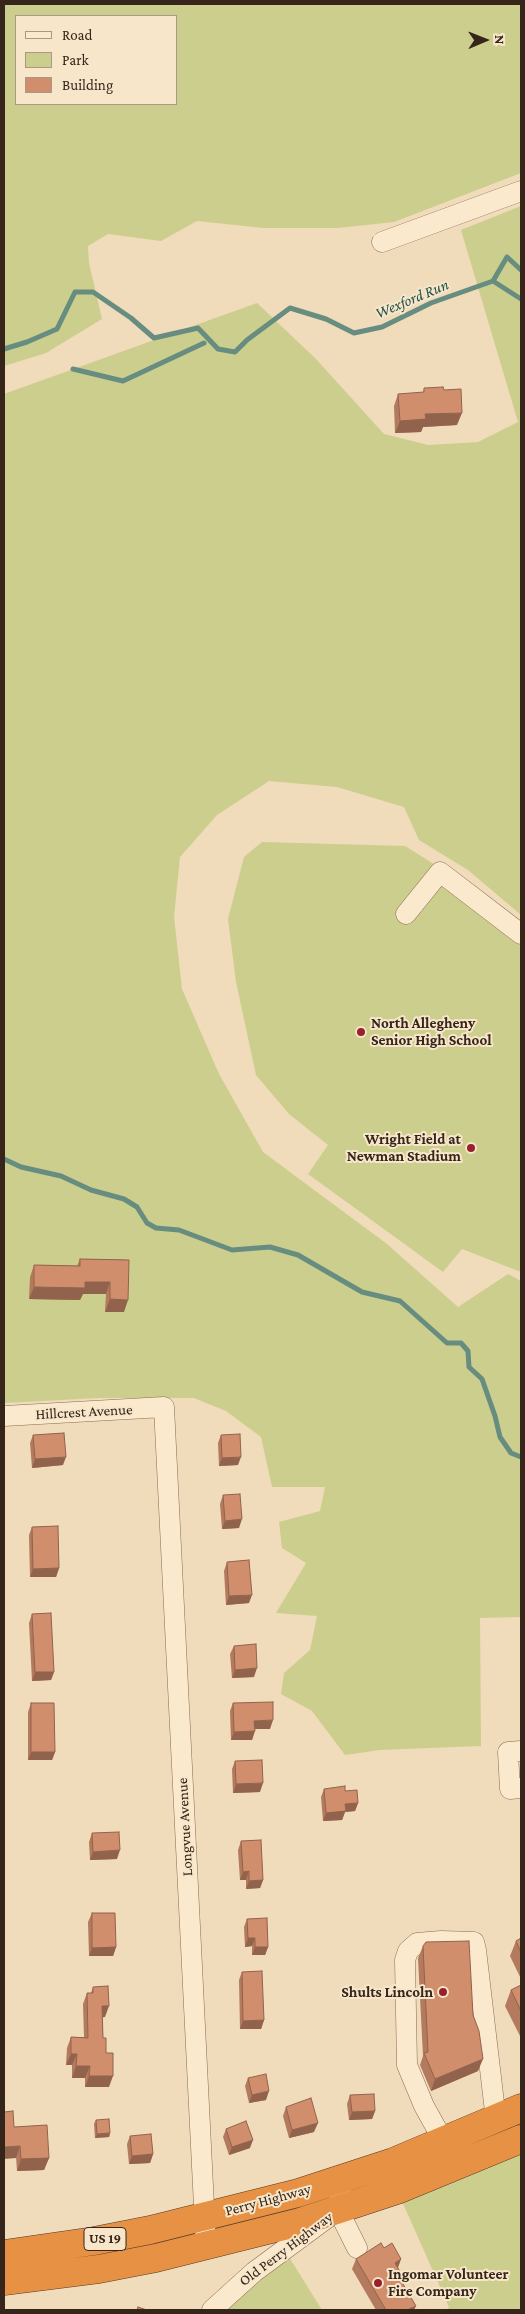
<!DOCTYPE html>
<style>
body{margin:0}
#map{position:relative;width:525px;height:2314px;overflow:hidden;background:#f0dbba;font-family:"Crimson Pro",serif}
canvas{display:block}
.frame{position:absolute;inset:0;border:5px solid #35251a;pointer-events:none}
.legend{position:absolute;left:15px;top:15px;width:162px;height:90px;box-sizing:border-box;background:#f7e6ca;border:1px solid #a99984;margin:0;padding:6px 9px;list-style:none;font-size:15px;color:#35251a}
.legend li{display:flex;align-items:center;gap:10px;height:25px}
.legend b{width:25px;border:1px solid #a99984}
.north{position:absolute;left:460px;top:15px;width:50px;height:50px;-webkit-text-stroke:4px #f7e6ca;paint-order:stroke;rotate:89deg;font-size:14px;font-weight:700;line-height:20px;text-align:center;color:#35251a}
.north::after{content:'';display:block;margin:auto;width:18px;height:22px;background:#35251a;clip-path:polygon(50% 0,100% 100%,50% 72%,0 100%)}
</style>
<div id="map">
<canvas width="525" height="2314"></canvas>
<div class="frame"></div>
<ul class="legend">
<li><b style="height:6px;background:#fbe9cd"></b>Road</li>
<li><b style="height:14px;background:#ccce8e"></b>Park</li>
<li><b style="height:14px;background:#d08e6d"></b>Building</li>
</ul>
<div class="north">N</div>
</div>
<script>
const ctx = document.querySelector('canvas').getContext('2d');
ctx.lineJoin = 'round';
function fillPath(path, color) { ctx.fillStyle = color; ctx.fill(path, 'evenodd'); }
const toPath = rows => new Path2D(rows.map(r => 'M' + r).join(''));
function strokePath(path, color, width, dash) { ctx.strokeStyle = color; ctx.lineWidth = width; ctx.lineCap = dash ? 'butt' : 'round'; ctx.setLineDash(dash || []); ctx.stroke(path); }
function drawText(font, color, halo, rows, align = 'center') {
  ctx.font = font + ' "Crimson Pro",serif'; ctx.lineWidth = 4; ctx.setLineDash([]); ctx.textBaseline = 'middle'; ctx.strokeStyle = halo; ctx.fillStyle = color; for (const [text, x, y, turn = 0] of rows) {
    ctx.save(); ctx.translate(x, y); ctx.rotate((+turn || 0) * Math.PI / 180); ctx.textAlign = isNaN(turn) ? turn : align; if (halo) ctx.strokeText(text, 0, 0); ctx.fillText(text, 0, 0); ctx.restore();
  }
}
fillPath(toPath([
 [4,4,521,4,521,173,394,222,338,228,263,228,197,221,161,241,108,234,88,246,89,263,102,319,46,353,4,366],
 [176,16,176,104,16,104,16,16],
 [521,206,521,915,468,870,419,840,404,807,337,787,269,781,217,815,180,857,174,917,182,989,219,1074,263,1152,387,1244,458,1307,508,1274,521,1281,521,1617,480,1618,481,1746,380,1750,345,1755,312,1711,281,1694,284,1673,310,1650,317,1616,276,1613,306,1563,282,1548,279,1522,320,1511,325,1487,272,1487,261,1437,226,1411,194,1398,99,1398,4,1403,4,394,257,303,316,359,384,434,428,445,478,442,518,422,461,230],
 [262,842,405,846,480,893,521,927,521,1272,462,1249,443,1272,308,1174,328,1145,289,1114,256,1075,236,982,228,919,244,857],
 [521,2139,521,2310,446,2310,449,2307,397,2190],
 [284,2249,322,2310,212,2310]
]), '#ccce8e');
strokePath(toPath([
 [493,281,521,299],
 [4,349,27,342,57,329,75,292,93,292,131,318,154,338,198,328,218,349,235,352,247,340,290,308,326,319,354,333,382,327,431,303,493,281,507,257,521,270],
 [73,369,123,381,204,343],
 [4,1159,21,1167,61,1176,91,1190,124,1199,137,1207,147,1223,156,1228,179,1230,232,1250,270,1247,298,1255,362,1292,400,1301,447,1343,461,1343,468,1351,469,1367,482,1379,495,1416,500,1437,511,1453,521,1457]
]), '#668d80', 5);
const minor = toPath([
 [382,242,521,191],
 [406,914,440,872,521,934],
 [4,1416,164,1407,206,2246],
 [521,1751,508,1752,510,1789,521,1788],
 [444,2142,424,2106,407,2065,405,1960,408,1951,417,1943,441,1941,474,1942,476,1950,496,2120],
 [338,2210,357,2248],
 [212,2310,254,2272,338,2210,342,2179]
]);
const highway = toPath([
 [4,2254,94,2241,150,2230,298,2193,393,2162,521,2108],
 [4,2281,99,2269,156,2258,300,2222,397,2190,521,2139]
]);
strokePath(minor, '#876b54', 21);
strokePath(highway, '#543929', 29);
strokePath(minor, '#fbe9cd', 20);
strokePath(highway, '#e69144', 28);
fillPath(toPath([
 [424,388,444,390,457,425,423,427,421,432,395,433,394,406,398,394,423,393],
 [80,1259,129,1260,124,1312,105,1312,106,1294,83,1294,80,1300,29,1299,30,1277,34,1265,77,1266],
 [33,1435,63,1465,32,1468,30,1443],
 [221,1435,238,1465,219,1466,218,1443],
 [223,1495,239,1528,222,1529,220,1504],
 [32,1527,59,1568,56,1577,30,1577,29,1535],
 [227,1562,249,1603,226,1605,224,1571],
 [32,1614,54,1672,51,1680,32,1681,29,1623],
 [234,1646,254,1677,232,1678,230,1654],
 [31,1703,55,1752,52,1760,28,1760,28,1712],
 [233,1703,270,1729,255,1729,252,1740,231,1740,230,1711],
 [235,1761,260,1792,233,1793,232,1769],
 [324,1789,345,1791,358,1803,355,1811,345,1812,342,1820,323,1821,321,1797],
 [92,1833,117,1859,90,1860,89,1842],
 [241,1841,263,1880,260,1888,246,1889,246,1880,240,1880,238,1850],
 [92,1913,116,1947,113,1956,89,1956,88,1922],
 [247,1919,268,1947,265,1955,252,1955,252,1946,245,1947,244,1927],
 [521,1938,521,1979,510,1956,516,1941],
 [423,1946,473,2015,478,2071,431,2091,420,2065,423,2056,418,1958],
 [242,1972,264,2020,261,2029,240,2029,239,1980],
 [521,1985,521,2038,505,2006,511,1990],
 [93,1987,105,2017,103,2017,103,2038,106,2053,109,2087,85,2087,85,2078,72,2078,72,2065,66,2065,67,2048,71,2037,84,2037,83,2004,87,1993,91,1993],
 [248,2078,266,2100,249,2103,245,2086],
 [350,2095,375,2111,372,2119,349,2120,347,2104],
 [286,2107,314,2132,289,2138,283,2116],
 [96,2120,110,2133,109,2137,95,2138,94,2124],
 [14,2127,49,2158,44,2170,17,2171],
 [226,2129,250,2148,229,2155,223,2137],
 [130,2136,153,2154,150,2163,129,2164,127,2144],
 [384,2248,401,2259,398,2268,404,2286,414,2310,376,2310,352,2269,356,2259]
]), '#b37a5e');
fillPath(toPath([
 [462,413,457,425,423,427,421,432,395,433,400,421,425,414],
 [85,1282,110,1282,106,1294,83,1294,80,1300,29,1299,34,1287],
 [110,1299,128,1300,124,1312,105,1312],
 [66,1457,63,1465,32,1468,35,1459],
 [241,1457,238,1465,219,1466,222,1458],
 [242,1519,239,1528,222,1529,225,1521],
 [59,1568,56,1577,30,1577,33,1569],
 [252,1595,249,1603,226,1605,229,1596],
 [257,1668,254,1677,232,1678,235,1670],
 [35,1672,54,1672,51,1680,32,1681],
 [273,1720,270,1729,251,1729,254,1721],
 [255,1731,252,1740,231,1740,234,1732],
 [31,1752,55,1752,52,1760,28,1760],
 [263,1783,260,1792,233,1793,236,1784],
 [358,1803,355,1811,345,1812,342,1820,323,1821,326,1813,345,1804],
 [120,1850,117,1859,90,1860,93,1852],
 [249,1871,246,1880,240,1880,243,1872],
 [263,1880,260,1888,246,1889,249,1881],
 [248,1938,255,1938,252,1946,245,1947],
 [116,1947,113,1956,89,1956,92,1948],
 [255,1947,268,1947,265,1955,252,1955],
 [102,2006,109,2006,105,2017,98,2018],
 [264,2020,261,2029,240,2029,243,2021],
 [71,2054,77,2054,72,2065,66,2065],
 [483,2059,478,2071,431,2091,435,2079],
 [76,2066,90,2066,85,2078,72,2078],
 [89,2076,113,2076,109,2087,85,2087],
 [269,2091,266,2100,249,2103,252,2095],
 [375,2111,372,2119,349,2120,352,2112],
 [318,2123,314,2132,289,2138,292,2130],
 [110,2133,109,2137,95,2138,97,2134],
 [253,2140,250,2148,229,2155,232,2147],
 [20,2146,16,2158,4,2159,4,2147],
 [153,2154,150,2163,129,2164,132,2156],
 [49,2158,44,2170,17,2171,21,2159],
 [401,2259,397,2269,395,2263],
 [416,2306,414,2310,407,2310]
]), '#92634c');
const building = toPath([
 [443,387,444,390,461,389,462,413,425,414,426,419,400,421,398,394,424,392,424,388,443,387],
 [80,1259,129,1260,128,1300,110,1299,110,1282,85,1282,85,1288,34,1287,34,1265,80,1266,80,1259],
 [64,1433,66,1457,35,1459,33,1435,64,1433],
 [240,1434,241,1457,222,1458,221,1435,240,1434],
 [240,1494,242,1519,225,1521,223,1495,240,1494],
 [58,1526,59,1568,33,1569,32,1527,58,1526],
 [249,1560,252,1595,229,1596,227,1562,249,1560],
 [51,1613,54,1672,35,1672,32,1614,51,1613],
 [256,1644,257,1668,235,1670,234,1646,256,1644],
 [273,1702,273,1720,254,1721,255,1731,234,1732,233,1703,273,1702],
 [31,1703,54,1703,55,1752,31,1752,31,1703],
 [262,1760,263,1783,236,1784,235,1761,262,1760],
 [345,1786,345,1791,357,1790,358,1803,345,1804,346,1811,326,1813,324,1789,345,1786],
 [119,1832,120,1850,93,1852,92,1833,119,1832],
 [261,1840,263,1880,249,1881,249,1871,243,1872,241,1841,261,1840],
 [92,1913,115,1913,116,1947,92,1948,92,1913],
 [267,1918,268,1947,255,1947,255,1938,248,1938,247,1919,267,1918],
 [521,1938,521,1952,516,1941,521,1938],
 [469,1941,473,2015,479,2031,483,2059,435,2079,424,2053,428,2052,423,1946,426,1942,469,1941],
 [262,1971,264,2020,243,2021,242,1972,262,1971],
 [521,1985,521,2011,511,1990,521,1985],
 [108,1986,109,2006,102,2006,103,2038,106,2038,106,2053,113,2053,113,2076,89,2076,90,2066,76,2066,77,2054,71,2054,71,2037,88,2038,87,1993,93,1993,93,1987,108,1986],
 [266,2074,269,2091,252,2095,248,2078,266,2074],
 [374,2094,375,2111,352,2112,350,2095,374,2094],
 [311,2098,318,2123,292,2130,286,2107,311,2098],
 [13,2111,14,2127,47,2125,49,2158,21,2159,20,2146,4,2147,4,2112,13,2111],
 [109,2119,110,2133,97,2134,96,2120,109,2119],
 [246,2121,253,2140,232,2147,226,2129,246,2121],
 [151,2134,153,2154,132,2156,130,2136,151,2134],
 [381,2243,384,2248,392,2243,401,2259,395,2263,406,2282,403,2284,416,2306,407,2310,386,2310,356,2259,381,2243],
 [138,2307,147,2310,137,2310,138,2307]
]);
fillPath(building, '#d08e6d');
strokePath(building, '#92634c', 1);
for (const [x, y, r, color] of [
 [361,1032,5,"#99212c"],
 [471,1148,5,"#99212c"],
 [443,1992,5,"#99212c"],
 [378,2283,5,"#99212c"]
]) { const dot = new Path2D(); dot.arc(x, y, r, 0, 2 * Math.PI); ctx.fillStyle = color; ctx.fill(dot); strokePath(dot, '#f7e6ca', 2); }
for (const [x, y, w] of [
 [105,2239,42]
]) { const box = new Path2D(); box.roundRect(x - w / 2, y - 11.5, w, 23, 4); ctx.fillStyle = '#f7e6ca'; ctx.fill(box); strokePath(box, '#35251a', 1); }
drawText('bold 14px', '#35251a', null, [
 ["US 19",105,2239]
]);
drawText('bold 15px', '#35251a', '#f7e6ca', [
 ["North Allegheny",371,1023],
 ["Senior High School",371,1040],
 ["Wright Field at",461,1139,"right"],
 ["Newman Stadium",461,1156,"right"],
 ["Shults Lincoln",433,1992,"right"],
 ["Ingomar Volunteer",388,2274],
 ["Fire Company",388,2291]
], 'left');
drawText('15px', '#35251a', '#f7e6ca', [
 ["Hillcrest Avenue",84,1412,-3],
 ["Longvue Avenue",185,1827,-93],
 ["Perry Highway",268,2200,-15],
 ["Old Perry Highway",286,2249,-37]
]);
drawText('italic 16px', '#28564f', '#f7e6ca', [
 ["Wexford Run",412,299,-23]
]);
</script>
